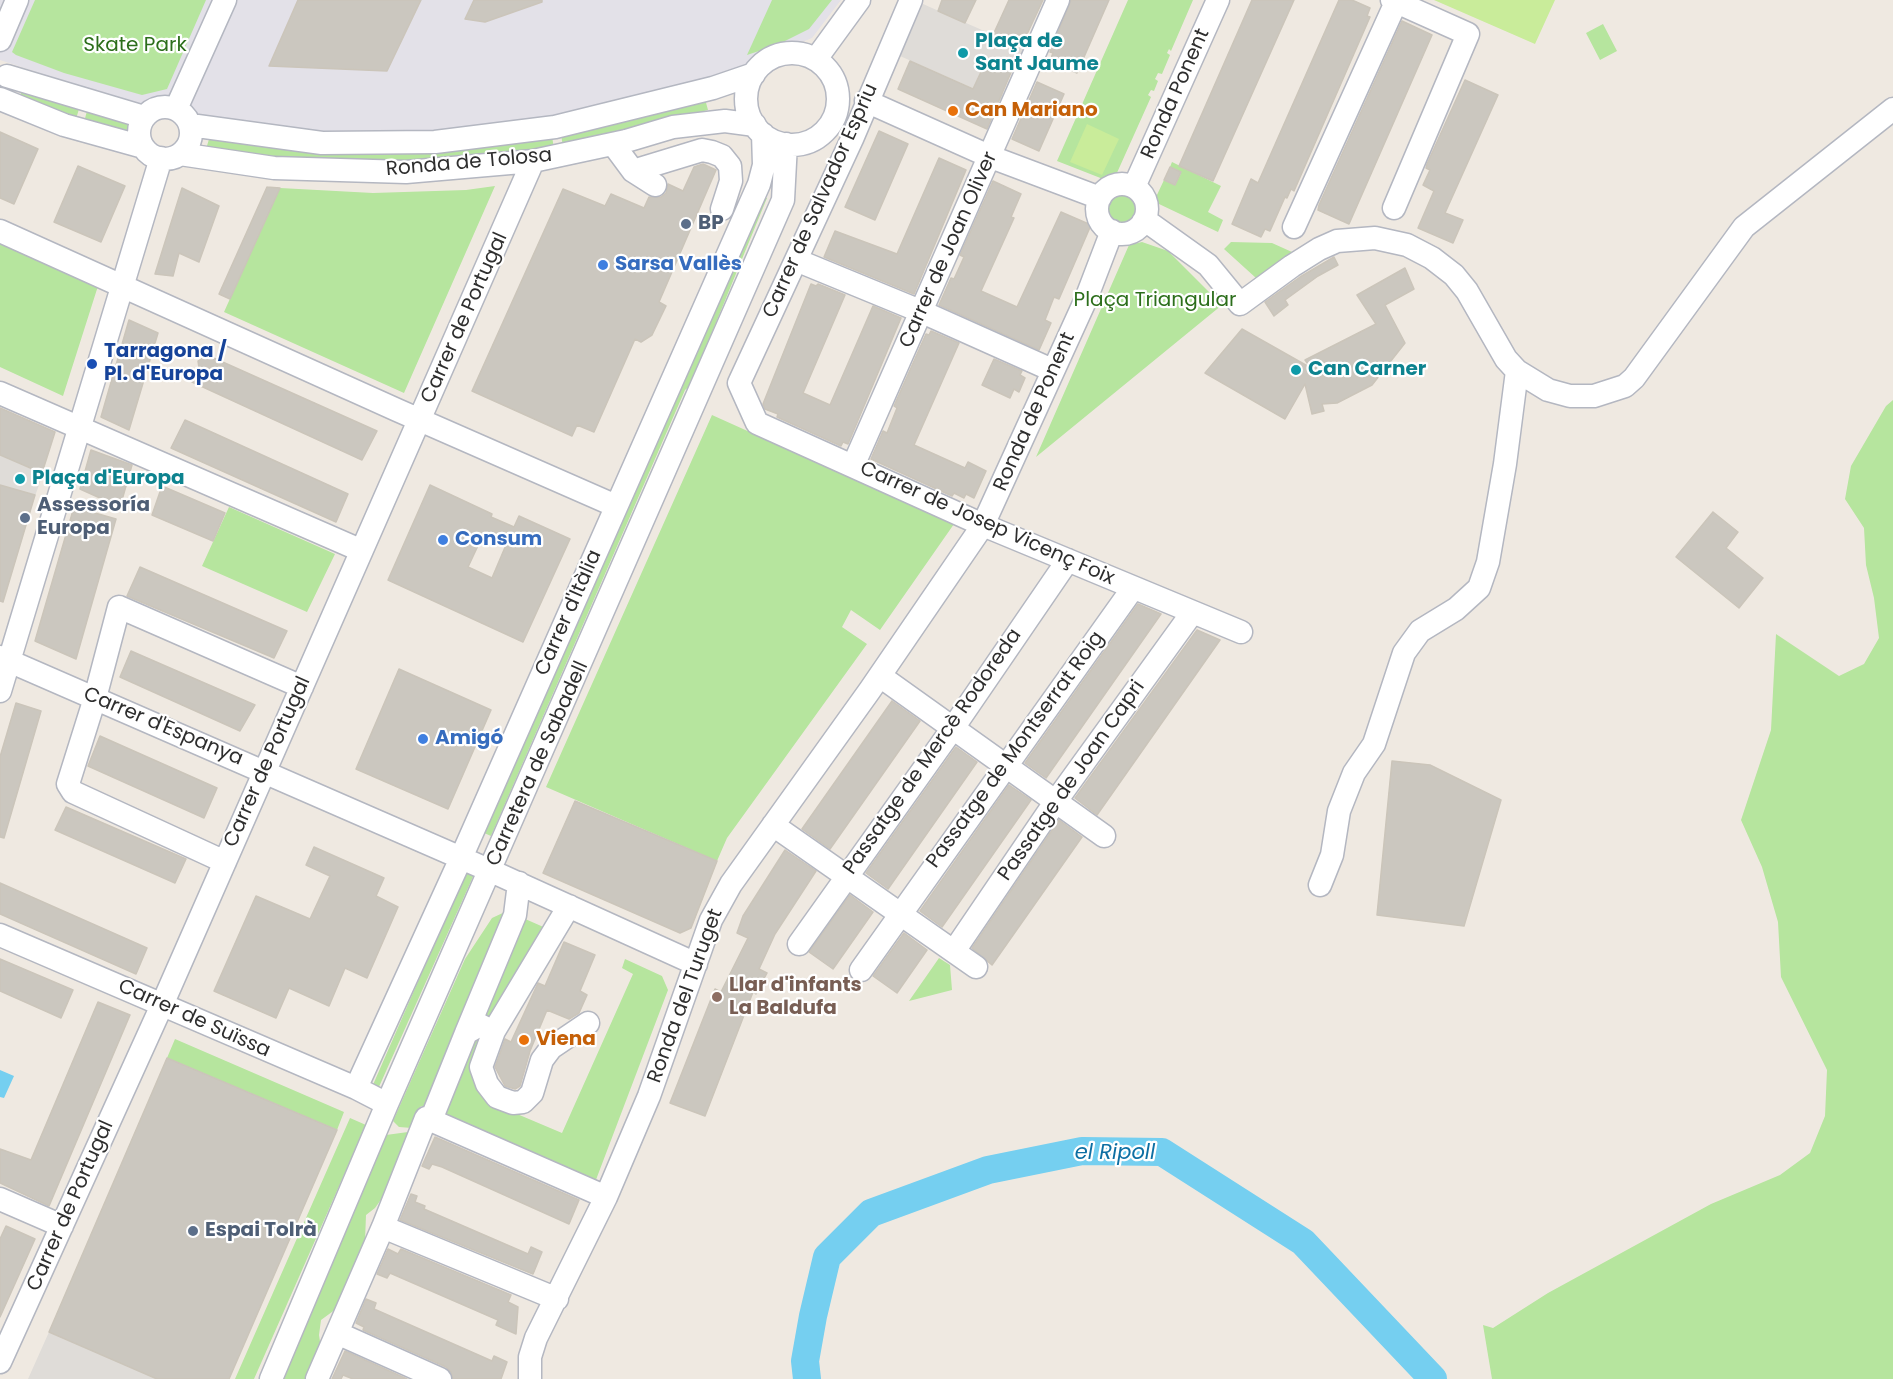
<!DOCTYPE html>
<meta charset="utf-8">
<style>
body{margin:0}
canvas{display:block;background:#efe9e1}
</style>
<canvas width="1893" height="1379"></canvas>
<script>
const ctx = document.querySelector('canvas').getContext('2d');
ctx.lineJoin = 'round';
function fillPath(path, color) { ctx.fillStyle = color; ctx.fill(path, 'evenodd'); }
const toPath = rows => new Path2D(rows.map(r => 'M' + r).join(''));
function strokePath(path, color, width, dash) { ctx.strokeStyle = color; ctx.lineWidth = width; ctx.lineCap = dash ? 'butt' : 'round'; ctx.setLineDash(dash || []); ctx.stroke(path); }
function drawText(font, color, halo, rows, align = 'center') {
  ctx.font = font + ' Poppins,sans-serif'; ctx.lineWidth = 4.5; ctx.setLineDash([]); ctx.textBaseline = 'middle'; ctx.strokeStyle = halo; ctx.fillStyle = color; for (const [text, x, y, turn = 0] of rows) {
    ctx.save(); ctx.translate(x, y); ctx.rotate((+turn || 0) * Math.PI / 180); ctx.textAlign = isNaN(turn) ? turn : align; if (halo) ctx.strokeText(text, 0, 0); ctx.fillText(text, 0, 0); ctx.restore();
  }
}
fillPath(toPath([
 [0,0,841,0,812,38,698,83,569,116,472,130,326,133,214,121,122,100,0,60]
]), '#e3e1e8');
fillPath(toPath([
 [35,0,206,0,167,89,142,95,64,73,16,55,12,52],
 [772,0,832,0,809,29,777,45,747,55],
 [1128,0,1193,0,1171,51,1169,49,1167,53,1170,55,1162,74,1158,73,1155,79,1158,81,1154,91,1151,90,1148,95,1151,97,1116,175,1103,179,1057,161],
 [1603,24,1617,51,1600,60,1586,33],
 [22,89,79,109,76,119,19,100],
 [705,99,708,110,563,147,561,134],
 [87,111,134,124,132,130,130,134,84,122],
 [210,136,552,136,554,149,416,162,295,161,206,149],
 [1172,162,1221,186,1208,212,1223,220,1218,232,1159,204,1156,197,1164,180,1175,185,1181,173,1170,167],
 [495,186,404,393,224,312,280,188,373,193,466,190],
 '1108 209a15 15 0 1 1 30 0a15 15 0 1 1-30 0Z',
 [763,198,767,198,690,386,685,390,491,836,482,832],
 [1142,242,1168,251,1222,305,1036,457,1129,245],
 [1231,242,1272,243,1292,252,1256,278,1224,249],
 [0,244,98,286,63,396,0,367],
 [1893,400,1893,1379,1492,1379,1483,1325,1493,1328,1548,1293,1711,1204,1780,1175,1810,1153,1825,1116,1827,1070,1781,977,1778,922,1762,867,1741,820,1771,730,1776,634,1839,676,1864,664,1879,638,1874,598,1866,565,1864,528,1845,499,1851,466,1886,406],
 [712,415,954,524,880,630,851,610,842,627,867,644,727,838,717,861,546,787],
 [229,507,335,554,307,612,202,566],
 [468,867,476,870,378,1089,372,1087],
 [507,911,548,929,481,1049,510,1111,562,1133,633,974,622,968,625,959,662,976,668,990,594,1185,421,1106,412,1128,399,1127,393,1121,465,959,492,918],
 [939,958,950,965,952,990,909,1001],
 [175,1039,344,1112,337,1130,167,1058],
 [350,1118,366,1125,254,1379,235,1379],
 [408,1132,385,1194,375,1208,366,1215,365,1241,336,1309,321,1320,319,1335,321,1348,308,1379,283,1379,386,1135]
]), '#b6e59e');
fillPath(toPath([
 [1434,0,1555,0,1535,44],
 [1087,124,1119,139,1102,175,1070,162]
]), '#c9ec9a');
fillPath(toPath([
 [923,4,1025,49,1016,72,987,59,977,82,1006,95,1004,102,900,56],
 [0,455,43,474,35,496,0,485],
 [49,1332,157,1379,28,1379]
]), '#dfdcd8');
fillPath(toPath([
 [0,1070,14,1076,4,1098,0,1097]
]), '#75cff0');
strokePath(toPath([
 [807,1379,805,1361,813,1316,827,1257,871,1213,988,1170,1082,1151,1162,1152,1303,1242,1433,1379]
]), '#75cff0', 28);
const building = toPath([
 [298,0,421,0,387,71,269,66,298,0],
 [474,0,542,0,542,2,485,22,465,19,474,0],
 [942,0,976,0,965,23,938,11,942,0],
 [1009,0,1043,0,1021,47,993,35,1009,0],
 [1071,0,1109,0,1077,73,1050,61,1053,53,1050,52,1071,0],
 [1252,0,1294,0,1213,181,1179,166,1252,0],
 [1339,0,1352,0,1370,8,1367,16,1370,17,1294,191,1291,189,1287,198,1285,197,1270,231,1265,229,1261,237,1232,224,1251,179,1258,183,1339,0],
 [1402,21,1432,35,1349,224,1318,210,1319,205,1402,21],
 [987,59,1012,70,987,129,898,89,910,61,973,89,987,59],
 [1465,80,1498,95,1445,213,1463,220,1453,243,1418,228,1434,191,1423,185,1430,170,1426,168,1427,164,1465,80],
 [1037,82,1064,94,1039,151,1012,139,1037,82],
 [879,131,908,144,875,220,845,207,879,131],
 [0,132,38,149,14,204,0,198,0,132],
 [939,158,966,170,914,294,824,257,835,231,897,254,939,158],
 [703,164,716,170,659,302,666,306,652,335,641,342,635,339,594,432,577,425,572,436,472,391,563,189,605,206,611,194,644,208,649,197,661,197,666,193,668,184,683,191,694,167,703,164],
 [78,166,125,186,101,242,54,222,78,166],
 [1170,167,1181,172,1175,185,1164,180,1170,167],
 [993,181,1021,194,1011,217,1014,218,981,291,1017,307,1061,212,1091,225,1059,299,1054,297,1045,320,1051,323,1039,350,939,305,951,278,954,279,964,257,960,255,993,181],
 [267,187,280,188,230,299,219,294,267,187],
 [182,188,219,206,199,262,179,253,173,276,155,274,182,188],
 [1334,257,1338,265,1318,276,1285,300,1288,305,1274,316,1265,302,1300,277,1334,257],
 [1405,268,1414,289,1385,305,1405,343,1372,385,1337,403,1322,404,1324,411,1312,414,1305,384,1285,419,1205,373,1242,329,1311,368,1305,360,1376,324,1357,295,1405,268],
 [811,284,816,286,818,284,845,295,803,393,830,405,873,306,901,318,848,444,843,442,841,446,777,417,778,414,765,409,763,404,811,284],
 [129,320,158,333,129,430,101,417,129,320],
 [931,331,959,343,914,445,965,468,968,462,986,471,974,498,966,494,964,498,954,493,952,496,871,459,883,431,887,433,897,408,894,406,926,334,929,335,931,331],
 [207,355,377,431,362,460,192,382,199,368,198,361,207,355],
 [994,359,1022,371,1020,375,1025,378,1019,392,1014,389,1010,398,982,385,994,359],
 [0,408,55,432,42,473,0,455,0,408],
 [185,420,348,494,336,522,171,448,185,420],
 [91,450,132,465,120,507,80,489,91,450],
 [0,485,35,495,3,602,0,601,0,485],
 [430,485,492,514,491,517,514,527,519,516,570,539,523,642,388,580,430,485],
 [483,535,506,545,492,578,468,567,483,535],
 [162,486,225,513,213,541,152,515,162,486],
 [74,507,116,519,76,659,35,641,74,507],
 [1713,512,1738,532,1726,548,1763,578,1739,608,1676,557,1713,512],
 [140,567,287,631,274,658,127,596,140,567],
 [1138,604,1161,614,1046,778,1025,763,1138,604],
 [1197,630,1220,640,1097,815,1075,798,1197,630],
 [131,651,255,705,240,731,120,677,131,651],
 [399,669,491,710,448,809,356,769,399,669],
 [892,701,920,721,830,849,802,829,892,701],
 [16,703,41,711,4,838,0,837,0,757,16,703],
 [100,736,217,788,204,818,88,766,100,736],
 [956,747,977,762,888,889,866,873,956,747],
 [1392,761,1430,765,1501,800,1464,926,1377,915,1392,761],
 [1009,785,1031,800,942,927,920,911,1009,785],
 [575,801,717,861,691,928,680,933,543,873,575,801],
 [66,807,186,859,175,883,55,830,66,807],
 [1059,820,1082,837,992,965,972,948,1059,820],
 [314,847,384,878,376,896,398,907,367,978,345,968,329,1006,289,988,276,1018,214,991,256,896,310,919,330,876,306,865,314,847],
 [785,850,816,871,775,934,759,969,767,973,756,994,753,992,705,1116,670,1103,715,989,721,992,748,938,737,933,743,916,785,850],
 [0,883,147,948,136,974,0,914,0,883],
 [850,895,873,912,833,969,809,952,850,895],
 [904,933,927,950,897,993,873,976,904,933],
 [564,942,595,955,580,991,587,995,579,1013,569,1019,547,1010,530,1051,520,1086,515,1089,505,1086,495,1067,505,1039,511,1042,538,983,545,986,564,942],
 [0,959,73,990,61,1018,0,991,0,959],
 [98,1002,130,1015,49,1206,0,1183,0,1149,31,1160,98,1002],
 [167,1058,337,1130,229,1379,157,1379,49,1332,167,1058],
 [435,1137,579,1200,569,1224,442,1167,432,1164,429,1169,422,1166,435,1137],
 [411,1194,417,1196,415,1202,425,1206,424,1209,528,1254,531,1247,542,1252,533,1274,400,1220,411,1194],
 [6,1226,35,1239,0,1317,0,1239,6,1226],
 [388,1249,398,1254,401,1249,511,1295,508,1302,518,1307,516,1334,496,1325,498,1320,390,1273,387,1278,377,1274,388,1249],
 [366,1299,376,1303,374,1309,492,1361,494,1356,507,1362,501,1379,453,1379,451,1372,446,1367,363,1330,364,1327,356,1323,366,1299],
 [345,1351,407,1379,353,1379,343,1375,341,1379,332,1379,345,1351]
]);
fillPath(building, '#cbc7bf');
strokePath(building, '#cbc5ba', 1.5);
const minor = toPath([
 [911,0,852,139,739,383,757,423,983,525,1241,632],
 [1392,0,1468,34,1394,208],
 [0,40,17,0],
 '746 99a46 46 0 1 1 92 0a46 46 0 1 1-92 0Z',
 [816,59,859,0],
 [7,76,144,117],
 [0,99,64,125,143,147],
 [866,101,991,157,1100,198],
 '139 133a26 26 0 1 1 52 0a26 26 0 1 1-52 0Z',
 [176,109,225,0],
 [190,125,322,143,435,142,555,127,713,88,754,74],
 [613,144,633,171,655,185],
 [180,154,274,168,406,172,533,161,626,141,673,127,725,121,755,125],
 [633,171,702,150,712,152,722,156,730,166,731,181,722,209],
 '1097 209a25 25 0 1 1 50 0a25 25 0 1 1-50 0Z',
 [1134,187,1218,0],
 [1143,222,1152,225,1208,265,1240,304,1292,266,1319,249,1337,241,1375,238,1407,245,1432,258,1454,275,1467,291,1506,359,1517,371,1548,390,1570,396,1594,396,1625,386,1634,378,1744,227,1893,109],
 [1294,227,1397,0],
 [0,231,397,410,616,506],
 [796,260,920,311,1052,370],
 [0,393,360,550],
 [853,466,1058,0],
 [0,657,491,871,696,964],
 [880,676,1104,836],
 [0,691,161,158],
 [773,825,976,967],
 [225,862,73,792,68,784,95,698,119,607,302,687],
 [1320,885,1332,855,1339,811,1354,773,1374,744,1404,653,1420,631,1456,609,1479,588,1488,562,1505,464,1517,371],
 [569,906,494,1031,481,1067,487,1084,497,1097,513,1103,523,1102,532,1093,542,1060,551,1048,588,1023],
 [0,935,356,1088,387,1104],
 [799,944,953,728,1068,560],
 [954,951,1056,801,1192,613],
 [861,970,1133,588],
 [490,1030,480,1025,466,1033,515,915,519,883],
 [356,1088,461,858,759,184,764,165,763,134],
 [431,1120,466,1033],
 [0,1199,62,1226],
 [383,1227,557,1299],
 [337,1333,440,1379],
 [0,1362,162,1005,533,161],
 [271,1379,387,1104,783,200,786,144],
 [317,1379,383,1227,426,1118,606,1197],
 [530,1379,530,1357,536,1338,606,1197,649,1096,711,920,731,884,870,690,983,525,1086,299,1112,231]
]);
strokePath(minor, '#b4b7c1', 25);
strokePath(minor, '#fff', 22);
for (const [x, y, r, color] of [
 [963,53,6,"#0f9aa8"],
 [953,111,6,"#e8710a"],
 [686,224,6,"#5c6f8a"],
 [603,265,6,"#3f7fe0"],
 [92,364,6,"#1a4fb4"],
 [1296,370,6,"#0f9aa8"],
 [20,479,6,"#0f9aa8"],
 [25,518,6,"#5c6f8a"],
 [443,540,6,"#3f7fe0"],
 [423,739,6,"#3f7fe0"],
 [717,997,6,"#8d6e63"],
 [524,1040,6,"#e8710a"],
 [193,1231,6,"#5c6f8a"]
]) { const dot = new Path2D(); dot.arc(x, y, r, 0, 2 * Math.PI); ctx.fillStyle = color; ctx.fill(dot); strokePath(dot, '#fff', 2); }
drawText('bold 20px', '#0d838f', '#fff', [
 ["Plaça de",975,42],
 ["Sant Jaume",975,65],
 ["Can Carner",1308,370],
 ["Plaça d'Europa",32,479]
], 'left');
drawText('20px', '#2c6e1b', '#fff', [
 ["Skate Park",135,46],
 ["Plaça Triangular",1155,301]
]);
drawText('20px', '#2e2e2e', '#fff', [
 ["Ronda Ponent",1176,94,-66],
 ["Ronda de Tolosa",469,163,-5],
 ["Carrer de Salvador Espriu",821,201,-66],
 ["Carrer de Joan Oliver",949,250,-66],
 ["Carrer de Portugal",465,318,-66],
 ["Ronda de Ponent",1035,412,-66],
 ["Carrer de Josep Vicenç Foix",987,524,24],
 ["Carrer d'Itàlia",569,613,-66],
 ["Carrer d'Espanya",163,727,23],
 ["Passatge de Montserrat Roig",1016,750,-54],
 ["Passatge de Mercè Rodoreda",933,752,-55],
 ["Carrer de Portugal",268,762,-66],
 ["Carretera de Sabadell",538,764,-66],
 ["Passatge de Joan Capri",1072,781,-55],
 ["Ronda del Turuget",686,996,-70],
 ["Carrer de Suïssa",194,1019,24],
 ["Carrer de Portugal",71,1206,-66]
]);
drawText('bold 20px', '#c56008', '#fff', [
 ["Can Mariano",965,111],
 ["Viena",536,1040]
], 'left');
drawText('bold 20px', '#4e5e75', '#fff', [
 ["BP",698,224],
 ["Assessoría",37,506],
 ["Europa",37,529],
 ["Espai Tolrà",205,1231]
], 'left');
drawText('bold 20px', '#366cbe', '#fff', [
 ["Sarsa Vallès",615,265],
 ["Consum",455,540],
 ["Amigó",435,739]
], 'left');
drawText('bold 20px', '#164399', '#fff', [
 ["Tarragona /",104,352],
 ["Pl. d'Europa",104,375]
], 'left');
drawText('bold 20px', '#785e54', '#fff', [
 ["Llar d'infants",729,986],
 ["La Baldufa",729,1009]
], 'left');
drawText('italic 21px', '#0d6fa3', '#fff', [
 ["el Ripoll",1115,1154]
]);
</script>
